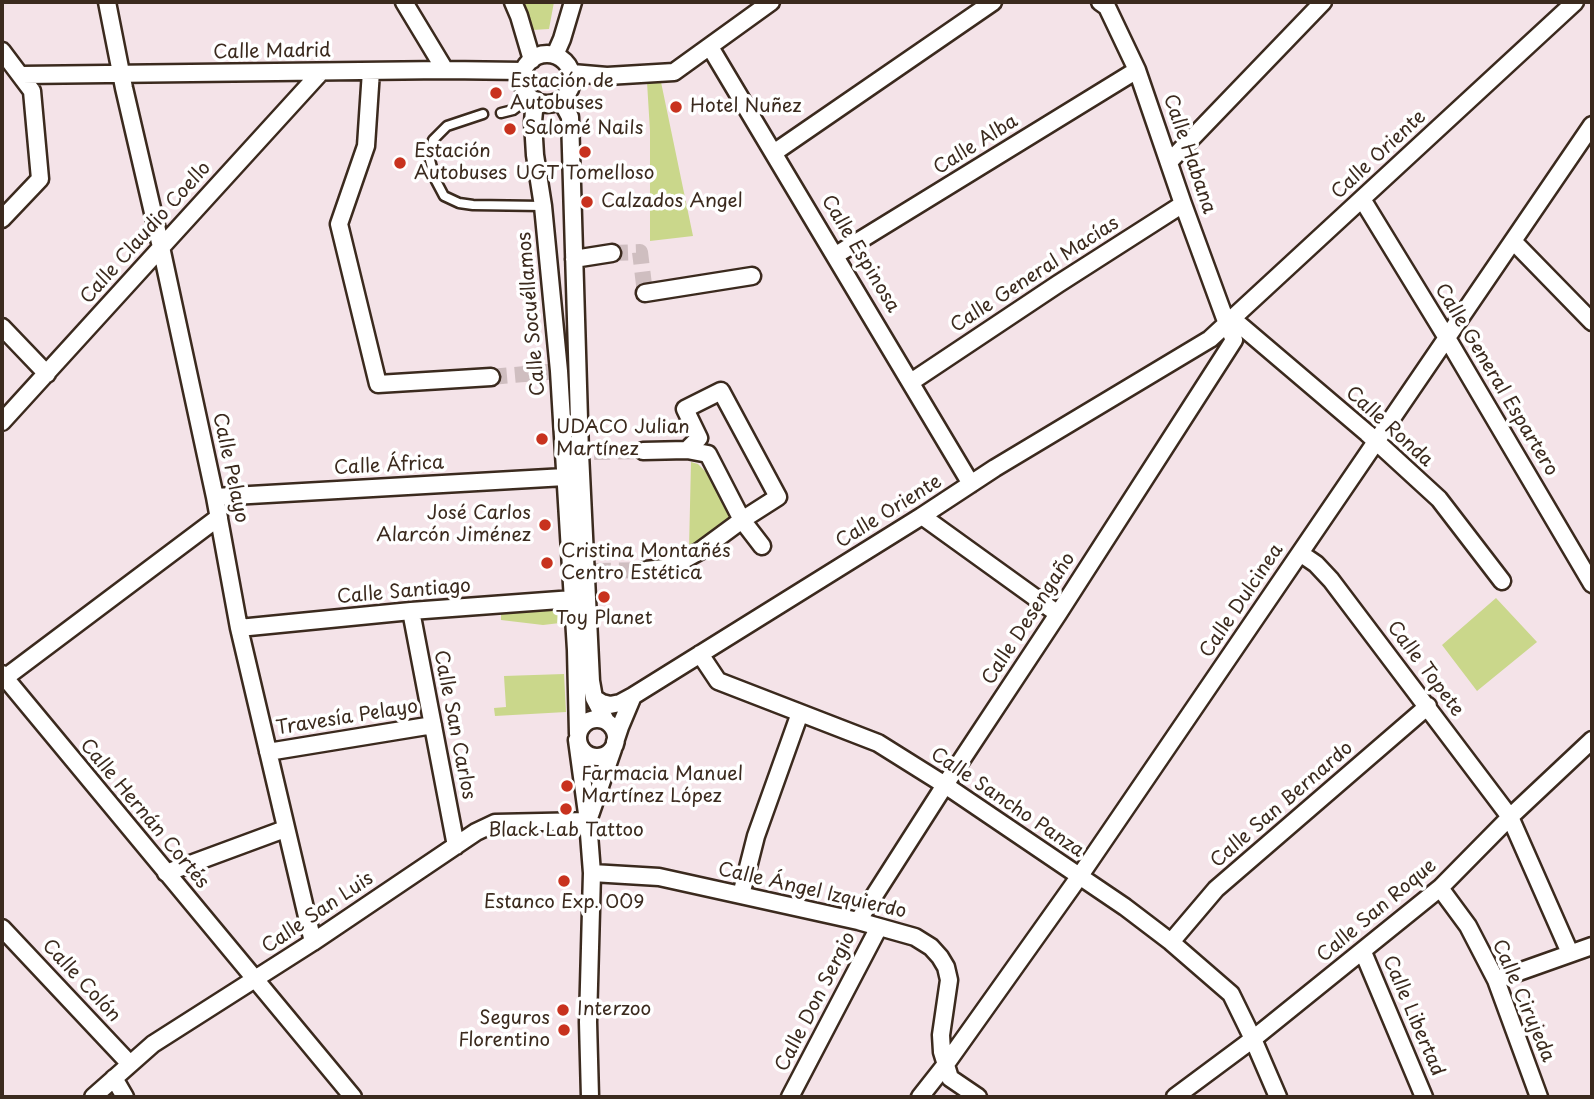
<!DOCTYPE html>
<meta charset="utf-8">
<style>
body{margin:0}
#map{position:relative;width:1594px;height:1099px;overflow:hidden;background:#f4e3e8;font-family:"Playpen Sans",sans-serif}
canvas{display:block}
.frame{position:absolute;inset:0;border:4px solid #3b2a1e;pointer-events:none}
</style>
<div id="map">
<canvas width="1594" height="1099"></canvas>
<div class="frame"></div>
</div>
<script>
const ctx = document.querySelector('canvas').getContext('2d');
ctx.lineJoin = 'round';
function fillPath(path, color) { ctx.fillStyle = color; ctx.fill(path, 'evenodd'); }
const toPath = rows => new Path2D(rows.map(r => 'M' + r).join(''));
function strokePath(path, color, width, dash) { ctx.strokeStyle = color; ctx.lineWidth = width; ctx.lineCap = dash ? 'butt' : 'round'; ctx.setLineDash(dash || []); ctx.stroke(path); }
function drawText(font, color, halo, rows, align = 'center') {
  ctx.font = font + ' "Playpen Sans",sans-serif'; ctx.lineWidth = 7; ctx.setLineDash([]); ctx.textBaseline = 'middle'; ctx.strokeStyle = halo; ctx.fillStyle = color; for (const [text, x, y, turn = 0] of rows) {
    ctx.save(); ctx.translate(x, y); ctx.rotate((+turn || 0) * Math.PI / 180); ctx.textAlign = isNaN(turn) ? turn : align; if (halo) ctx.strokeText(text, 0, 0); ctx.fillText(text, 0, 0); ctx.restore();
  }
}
fillPath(toPath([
 [514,2,554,2,549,29,532,30,518,14],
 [647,82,661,82,693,236,650,241,650,131],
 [691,462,698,464,709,475,723,493,731,508,728,520,720,528,705,540,689,549],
 [1496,598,1537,642,1477,691,1442,645],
 [559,610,560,623,543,625,501,620,501,614],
 [564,674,566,712,495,716,494,708,506,707,504,676]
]), '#cad78b');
strokePath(toPath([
 [612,253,640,252,645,293],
 [491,377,559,371],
 [594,452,643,451],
 [595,571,646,570]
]), '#cfbec0', 16, [16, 8]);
const lane = toPath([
 [501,113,513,110,530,97],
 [483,114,447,126,433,140,430,160,435,179,444,196,459,203,473,205,543,206]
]);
const street = toPath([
 [107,2,124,88,161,247,215,497,239,628,313,942],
 [404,2,445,70],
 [513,2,519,16,532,60],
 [710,47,971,484],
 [2,51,32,91,40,179,2,219],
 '522 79a25 25 0 1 1 50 0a25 25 0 1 1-50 0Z',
 [555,55,562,39,573,2],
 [371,71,366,146,339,224,378,384,491,377],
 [572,73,607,76,674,72,771,2],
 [22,75,445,70,524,71],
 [535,100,533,122,535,155,543,206,559,371,576,650,578,734],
 [561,100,570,117,580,453,591,681,594,698,606,721],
 [775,152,993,2],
 [1169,162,1323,2],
 [1362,199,1447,338,1592,584],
 [1513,241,1592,322],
 [836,255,1137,70],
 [574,259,612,253],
 [645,293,752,276],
 [1233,319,1367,433,1439,499,1502,581],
 [2,327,47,374],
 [911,382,1058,284,1183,204],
 [2,422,321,72],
 [643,451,687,450,708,454,742,520,762,546],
 [215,497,565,477],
 [922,516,1058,614],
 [1300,553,1316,564,1331,580,1510,817,1570,953],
 [646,570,664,568,680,562,700,551,742,520,778,497,721,391,685,409,699,438,687,450],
 [411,611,456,846],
 [239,628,411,611,573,599],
 [700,654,718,681,878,743,945,785,1125,907,1171,942,1231,994,1253,1039,1278,1097],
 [2,674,353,1097],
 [2,680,219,517],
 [594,698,602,703,610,705,620,703,633,696,922,516,995,468,1210,339,1575,2],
 '578 738a19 19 0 1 1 38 0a19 19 0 1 1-38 0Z',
 [577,740,588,821,592,873,588,1022,590,1097],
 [615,742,620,727,633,696],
 [268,752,433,725],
 [590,815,613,749],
 [166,873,285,829],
 [592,873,659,877,858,921,915,937,931,947,940,957,946,967,949,980,941,1035,942,1052,950,1078,978,1097],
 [1440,888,1468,926,1496,980,1539,1097],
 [741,895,756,836,800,713],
 [858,921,945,785,1058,614,1234,340,1227,324,1183,204,1137,70,1107,7,1100,2],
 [2,928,130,1064],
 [1171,942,1216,889,1428,706],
 [1363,952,1424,1097],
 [1496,980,1592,946],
 [114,1078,125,1097],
 [93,1097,153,1044,313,942,476,832,495,823,588,821],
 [790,1097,879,927],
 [920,1097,946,1064,1079,877,1592,125],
 [1175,1097,1253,1039,1440,888,1510,817,1592,740]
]);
strokePath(lane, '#3b2a1e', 13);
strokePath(street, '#3b2a1e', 21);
strokePath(lane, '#fff', 8);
strokePath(street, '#fff', 16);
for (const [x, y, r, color] of [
 [496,93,7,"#c8321e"],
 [676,107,7,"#c8321e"],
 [510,129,7,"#c8321e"],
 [585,152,7,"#c8321e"],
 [400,163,7,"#c8321e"],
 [587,202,7,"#c8321e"],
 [542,439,7,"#c8321e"],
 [545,525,7,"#c8321e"],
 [547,563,7,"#c8321e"],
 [604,597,7,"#c8321e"],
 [567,786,7,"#c8321e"],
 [566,809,7,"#c8321e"],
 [564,881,7,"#c8321e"],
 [563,1010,7,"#c8321e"],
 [564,1030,7,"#c8321e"]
]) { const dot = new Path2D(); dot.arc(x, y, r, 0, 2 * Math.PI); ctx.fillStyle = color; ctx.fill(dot); strokePath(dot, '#fff', 2.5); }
drawText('19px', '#3b2a1e', '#fff', [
 ["Calle Madrid",272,52,-1],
 ["Calle Alba",976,145,-32],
 ["Calle Habana",1189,154,71],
 ["Calle Oriente",1379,155,-43],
 ["Calle Claudio Coello",146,233,-48],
 ["Calle Espinosa",860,254,59],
 ["Calle General Macías",1035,275,-33],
 ["Calle Socuéllamos",532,314,-95],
 ["Calle General Espartero",1496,380,59],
 ["Calle Ronda",1389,427,42],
 ["Calle África",389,466,-3],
 ["Calle Pelayo",230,468,78],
 ["Calle Oriente",889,512,-32],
 ["Calle Santiago",404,592,-5],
 ["Calle Dulcinea",1242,601,-56],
 ["Calle Desengaño",1029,619,-57],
 ["Calle Topete",1425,669,53],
 ["Travesía Pelayo",347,718,-9],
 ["Calle San Carlos",454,725,79],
 ["Calle Sancho Panza",1007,803,34],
 ["Calle San Bernardo",1282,805,-41],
 ["Calle Hernán Cortés",144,814,50],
 ["Calle Ángel Izquierdo",812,891,13],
 ["Calle San Roque",1377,911,-40],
 ["Calle San Luis",318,913,-34],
 ["Calle Colón",81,981,47],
 ["Calle Cirujeda",1523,1001,67],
 ["Calle Don Sergio",816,1002,-63],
 ["Calle Libertad",1413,1016,67]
]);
drawText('19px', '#3b2a1e', '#fff', [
 ["Estación de",510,82],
 ["Autobuses",510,104],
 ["Hotel Nuñez",690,107],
 ["Salomé Nails",524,129],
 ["Estación",414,152],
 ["Autobuses",414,174],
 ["UGT Tomelloso",585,174,"center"],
 ["Calzados Angel",601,202],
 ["UDACO Julian",556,428],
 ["Martínez",556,450],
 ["José Carlos",531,514,"right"],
 ["Alarcón Jiménez",531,536,"right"],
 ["Cristina Montañés",561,552],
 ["Centro Estética",561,574],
 ["Toy Planet",604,619,"center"],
 ["Farmacia Manuel",581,775],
 ["Martínez López",581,797],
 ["Black Lab Tattoo",566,831,"center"],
 ["Estanco Exp. 009",564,903,"center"],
 ["Interzoo",577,1010],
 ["Seguros",550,1019,"right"],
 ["Florentino",550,1041,"right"]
], 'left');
</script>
